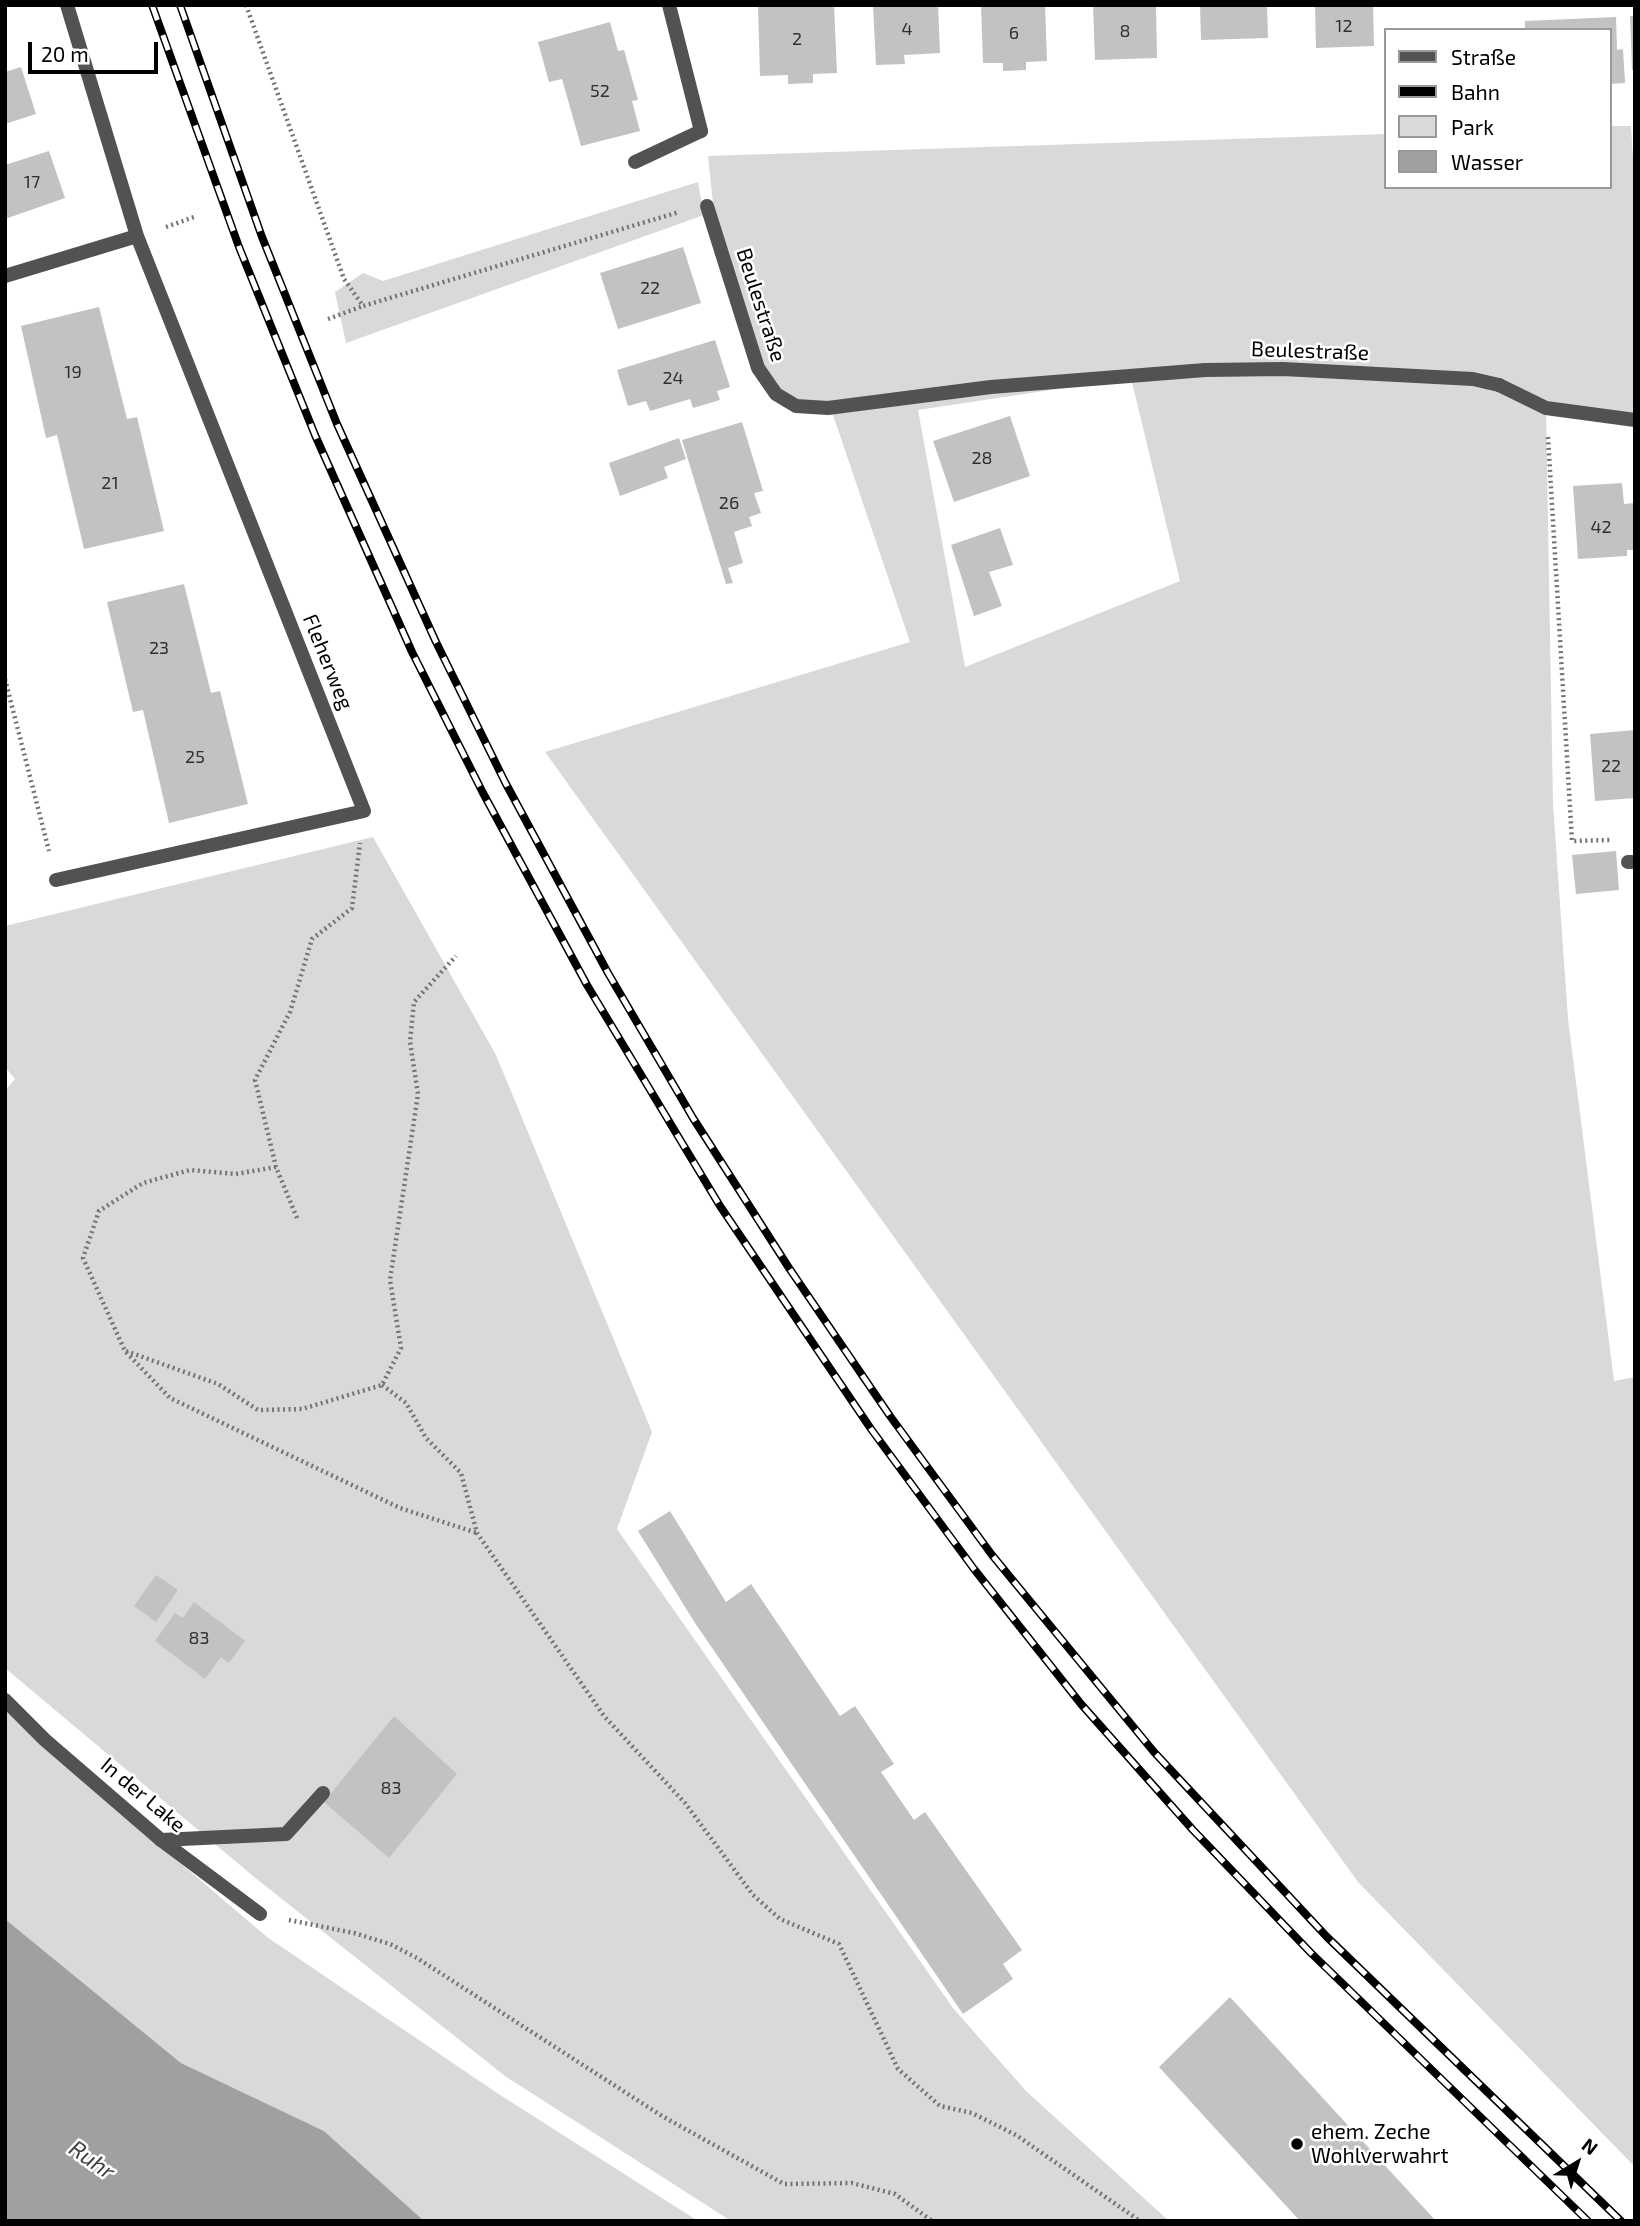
<!DOCTYPE html>
<meta charset="utf-8">
<style>
body{margin:0}
#map{position:relative;width:1640px;height:2226px;overflow:hidden;background:#fff;font-family:"Exo 2",sans-serif}
canvas{display:block}
.frame{position:absolute;inset:0;border:7px solid #000;pointer-events:none}
.legend{position:absolute;left:1384px;top:28px;width:228px;height:161px;box-sizing:border-box;background:#fff;border:2px solid #999;margin:0;padding:9px 12px;list-style:none;font-size:21px;color:#000}
.legend li{display:flex;align-items:center;gap:14px;height:35px}
.legend b{width:35px;border:2px solid #999}
.north{position:absolute;left:1542px;top:2128px;width:70px;height:70px;-webkit-text-stroke:5px #fff;paint-order:stroke;rotate:38deg;font-size:19px;font-weight:700;line-height:28px;text-align:center;color:#000}
.north::after{content:'';display:block;margin:auto;width:24px;height:32px;background:#000;clip-path:polygon(50% 0,100% 100%,50% 72%,0 100%)}
.scale{position:absolute;left:28px;top:42px;width:130px;height:32px;box-sizing:border-box;border:4px solid #000;border-top:0;padding-left:9px;font-size:21px;line-height:24px;white-space:nowrap;color:#000;-webkit-text-stroke:5px #fff;paint-order:stroke}
</style>
<div id="map">
<canvas width="1640" height="2226"></canvas>
<div class="frame"></div>
<ul class="legend">
<li><b style="height:9px;background:#525252"></b>Straße</li>
<li><b style="height:9px;background:#000"></b>Bahn</li>
<li><b style="height:19px;background:#d9d9d9"></b>Park</li>
<li><b style="height:19px;background:#a0a0a0"></b>Wasser</li>
</ul>
<div class="north">N</div>
<div class="scale">20 m</div>
</div>
<script>
const ctx = document.querySelector('canvas').getContext('2d');
ctx.lineJoin = 'round';
function fillPath(path, color) { ctx.fillStyle = color; ctx.fill(path, 'evenodd'); }
const toPath = rows => new Path2D(rows.map(r => 'M' + r).join(''));
function strokePath(path, color, width, dash) { ctx.strokeStyle = color; ctx.lineWidth = width; ctx.lineCap = dash ? 'butt' : 'round'; ctx.setLineDash(dash || []); ctx.stroke(path); }
function drawText(font, color, halo, rows, align = 'center') {
  ctx.font = font + ' "Exo 2",sans-serif'; ctx.lineWidth = 5; ctx.setLineDash([]); ctx.textBaseline = 'middle'; ctx.strokeStyle = halo; ctx.fillStyle = color; for (const [text, x, y, turn = 0] of rows) {
    ctx.save(); ctx.translate(x, y); ctx.rotate((+turn || 0) * Math.PI / 180); ctx.textAlign = isNaN(turn) ? turn : align; if (halo) ctx.strokeText(text, 0, 0); ctx.fillText(text, 0, 0); ctx.restore();
  }
}
fillPath(toPath([
 [1610,126,1631,126,1635,192,1635,420,1546,408,1553,804,1568,1019,1614,1381,1635,1377,1635,2167,1358,1882,545,752,910,642,829,403,807,403,789,398,766,375,714,212,708,156,1386,134,1386,187,1610,187],
 [1131,378,1180,581,965,667,918,410],
 [698,182,704,215,346,343,335,292,363,273,383,281],
 [373,837,496,1055,652,1432,617,1529,953,2008,1026,2091,1169,2221,731,2221,505,2076,253,1876,5,1668,5,1091,15,1079,5,1067,5,926],
 [5,1710,39,1743,267,1937,497,2093,698,2221,424,2221,324,2131,181,2063,5,1919]
]), '#d9d9d9');
fillPath(toPath([
 [5,1919,181,2063,324,2131,424,2221,5,2221]
]), '#a0a0a0');
fillPath(toPath([
 [758,5,834,5,837,73,813,74,813,83,788,84,788,75,760,76],
 [873,5,938,5,940,53,904,55,905,64,876,65],
 [981,5,1045,5,1047,61,1026,62,1026,70,1003,71,1003,63,983,63],
 [1093,5,1156,5,1157,58,1095,60],
 [1200,5,1267,5,1268,38,1201,40],
 [1315,5,1373,5,1374,46,1316,48],
 [1630,16,1635,16,1635,70,1632,70],
 [1616,17,1617,50,1623,49,1625,83,1610,84,1610,30,1525,30,1525,21],
 [610,22,618,51,624,50,638,100,632,101,640,131,581,146,562,79,549,82,538,42],
 [21,67,36,114,5,124,5,72],
 [49,151,65,198,5,219,5,165],
 [683,247,701,303,618,329,600,273],
 [99,307,127,419,137,417,164,531,84,549,57,435,46,438,21,326],
 [715,340,730,387,717,391,720,400,693,408,690,399,650,411,646,401,628,406,617,370],
 [1010,416,1030,476,954,502,933,441],
 [742,422,763,491,754,493,761,513,749,517,752,526,734,532,743,563,728,568,733,583,726,584,682,440],
 [679,438,686,459,664,467,668,478,620,496,609,463],
 [1622,483,1624,504,1635,503,1635,550,1627,550,1627,556,1578,559,1573,486],
 [1000,528,1013,565,989,572,1002,606,974,616,951,545],
 [184,584,211,693,220,691,248,804,169,823,143,710,133,712,107,602],
 [1635,730,1635,798,1595,801,1590,734],
 [1616,851,1619,890,1576,894,1572,855],
 [670,1511,726,1602,751,1584,840,1716,855,1706,894,1764,881,1772,914,1820,925,1812,1022,1950,1003,1964,1013,1979,963,2014,695,1623,638,1531],
 [156,1575,178,1590,156,1622,134,1606],
 [194,1602,245,1641,229,1663,221,1657,205,1679,155,1641,175,1613,183,1618],
 [394,1716,457,1774,389,1858,324,1802],
 [1230,1997,1436,2221,1300,2221,1159,2067]
]), '#c2c2c2');
strokePath(toPath([
 [246,5,344,279,363,306,679,212],
 [166,227,194,217],
 [328,319,363,306],
 [1548,437,1572,841,1610,840],
 [5,679,49,851],
 [276,1167,236,1174,190,1170,143,1183,99,1211,83,1258,125,1351,170,1398,400,1508,477,1533],
 [297,1218,276,1167,255,1080,290,1012,312,939,352,908,360,843],
 [126,1351,218,1384,258,1410,302,1409,382,1385,401,1348,390,1280,418,1094,410,1042,414,1002,456,956],
 [382,1385,406,1403,426,1438,461,1473,477,1533,604,1716,685,1803,753,1895,780,1919,839,1944,898,2069,940,2106,972,2113,1016,2135,1140,2221],
 [289,1920,354,1933,390,1944,417,1958,662,2116,784,2184,852,2183,895,2194,932,2221]
]), '#747474', 4.5, [2, 3.5]);
strokePath(toPath([
 [635,162,701,131],
 [707,206,758,368,776,394,796,406,828,408,991,387,1205,370,1283,369,1473,379,1499,385],
 [161,1840,286,1834,323,1793]
]), '#525252', 14);
strokePath(toPath([
 [669,5,701,131],
 [5,276,137,236],
 [1499,385,1546,408,1635,420],
 [1628,862,1635,862],
 [56,880,364,811,137,236,67,5],
 [5,1700,45,1740,161,1840,260,1914]
]), '#525252', 14);
const rail = toPath([
 [152,5,239,247,315,435,412,652,483,793,587,985,720,1206,871,1429,974,1569,1081,1704,1193,1830,1311,1953,1588,2221],
 [180,5,262,237,337,424,436,642,505,782,608,973,693,1118,789,1268,890,1416,992,1555,1154,1752,1327,1937,1621,2221]
]);
strokePath(rail, '#000', 8);
strokePath(rail, '#fff', 5, [16]);
for (const [x, y, r, color] of [
 [1297,2144,7,"#000"]
]) { const dot = new Path2D(); dot.arc(x, y, r, 0, 2 * Math.PI); ctx.fillStyle = color; ctx.fill(dot); strokePath(dot, '#fff', 2.5); }
drawText('18px', '#303030', null, [
 ["12",1344,26],
 ["4",907,29],
 ["8",1125,31],
 ["6",1014,33],
 ["2",797,39],
 ["52",600,91],
 ["17",32,182],
 ["22",650,288],
 ["19",73,372],
 ["24",673,378],
 ["28",982,458],
 ["21",110,483],
 ["26",729,503],
 ["42",1601,527],
 ["23",159,648],
 ["25",195,757],
 ["22",1611,766],
 ["83",199,1638],
 ["83",391,1788]
]);
drawText('21px', '#000', '#fff', [
 ["Beulestraße",761,305,72],
 ["Beulestraße",1310,351,2],
 ["Fleherweg",328,662,68],
 ["In der Lake",143,1795,40]
]);
drawText('21px', '#000', '#fff', [
 ["ehem. Zeche",1311,2132],
 ["Wohlverwahrt",1311,2156]
], 'left');
drawText('italic 23px', '#414141', '#fff', [
 ["Ruhr",92,2160,35]
]);
</script>
